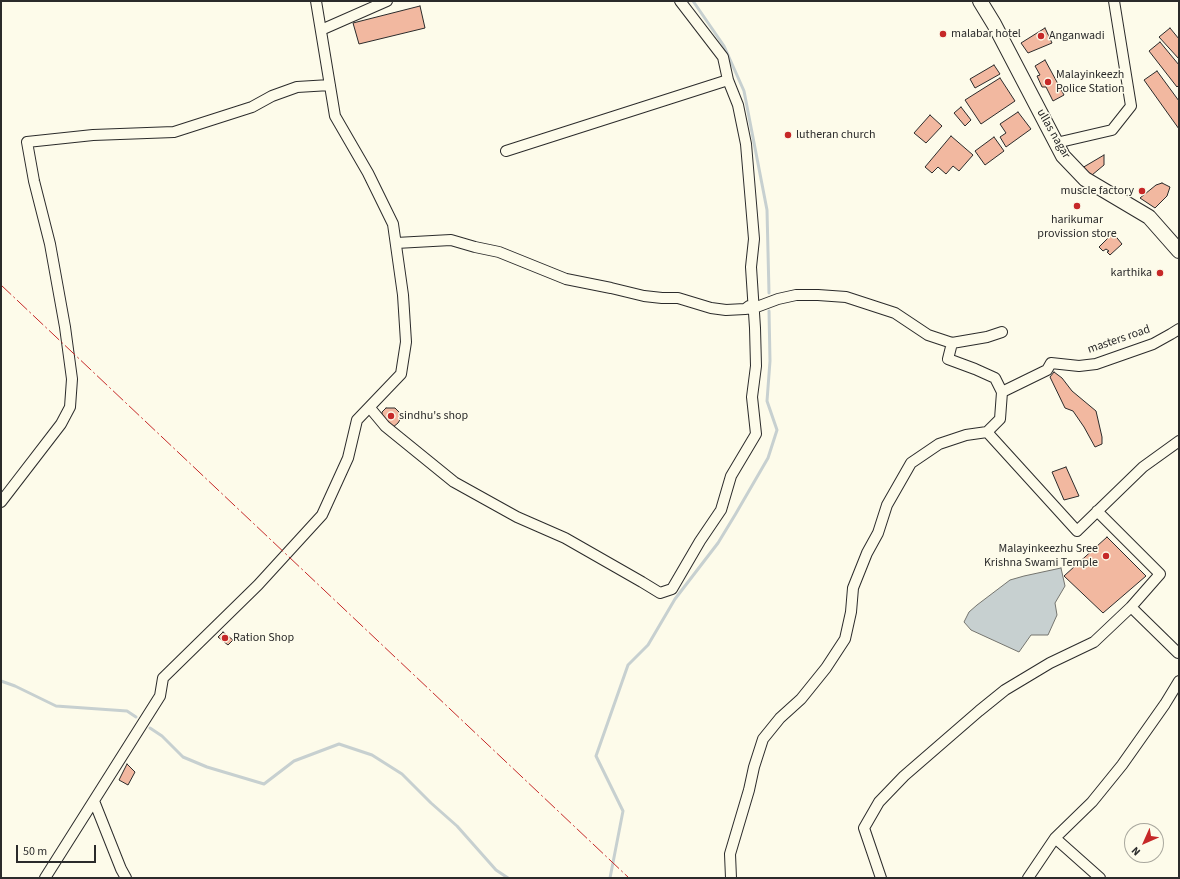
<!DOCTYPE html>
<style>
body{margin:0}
#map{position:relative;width:1180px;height:879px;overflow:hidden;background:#fdfbea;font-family:"Source Sans 3",sans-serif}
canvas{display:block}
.frame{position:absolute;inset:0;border:2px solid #2b2b2b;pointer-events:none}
.north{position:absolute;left:1124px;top:823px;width:40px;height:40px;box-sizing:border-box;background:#fdfbea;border:1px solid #a9a89e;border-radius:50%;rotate:225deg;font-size:11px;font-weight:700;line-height:16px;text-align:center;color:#2b2b2b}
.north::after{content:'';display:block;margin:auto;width:14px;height:18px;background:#c62828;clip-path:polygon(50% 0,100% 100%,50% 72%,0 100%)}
.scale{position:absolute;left:16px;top:845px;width:80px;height:18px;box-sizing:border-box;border:2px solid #2b2b2b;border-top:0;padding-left:5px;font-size:12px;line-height:14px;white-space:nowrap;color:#2b2b2b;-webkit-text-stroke:3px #fdfbea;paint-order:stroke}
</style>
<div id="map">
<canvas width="1180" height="879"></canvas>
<div class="frame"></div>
<div class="north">N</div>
<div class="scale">50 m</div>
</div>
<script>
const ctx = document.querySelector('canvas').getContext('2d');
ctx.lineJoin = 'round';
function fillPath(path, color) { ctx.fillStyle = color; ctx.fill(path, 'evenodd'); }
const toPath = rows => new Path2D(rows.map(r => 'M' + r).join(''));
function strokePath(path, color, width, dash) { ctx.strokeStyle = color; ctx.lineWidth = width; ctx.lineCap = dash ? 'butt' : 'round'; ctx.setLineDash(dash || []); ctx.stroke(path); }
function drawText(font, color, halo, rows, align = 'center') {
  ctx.font = font + ' "Source Sans 3",sans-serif'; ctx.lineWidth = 3; ctx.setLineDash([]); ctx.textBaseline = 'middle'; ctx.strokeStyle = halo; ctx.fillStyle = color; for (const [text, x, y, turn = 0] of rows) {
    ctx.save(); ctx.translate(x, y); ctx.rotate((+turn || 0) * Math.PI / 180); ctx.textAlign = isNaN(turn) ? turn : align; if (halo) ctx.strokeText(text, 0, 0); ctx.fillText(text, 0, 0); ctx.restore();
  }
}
const water = toPath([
 [1061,568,1065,586,1055,603,1057,615,1048,635,1031,635,1019,652,971,630,964,622,969,612,977,605,1010,580,1024,576,1061,568]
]);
fillPath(water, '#c7d0d0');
strokePath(water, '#74746e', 1);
strokePath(toPath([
 [693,1,724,46,744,91,767,210,769,293],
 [1,681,15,686,56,706,127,711,136,717],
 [150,728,162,736,183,757,207,767,264,784,294,761,339,744,372,755,402,774,431,803,457,826,496,870,508,878],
 [610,878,623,811,596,756,628,665,648,645,675,599,718,543,735,515,768,458,777,430,767,401,770,361,769,311]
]), '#c7d0d0', 3);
const building = toPath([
 [420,6,425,28,359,44,353,23,420,6],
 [1045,28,1052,43,1028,53,1021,43,1045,28],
 [1170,28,1179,39,1179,59,1159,37,1170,28],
 [1160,42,1179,65,1179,85,1177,87,1149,51,1160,42],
 [1045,60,1064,95,1053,101,1046,87,1042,87,1037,76,1040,75,1035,66,1045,60],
 [994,65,1000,74,975,88,970,79,994,65],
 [1157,71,1179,101,1179,129,1144,80,1157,71],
 [1000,78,1015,101,981,124,965,100,1000,78],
 [961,107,971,120,965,126,954,113,961,107],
 [1018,112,1031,129,1006,147,1000,137,1006,133,1000,124,1018,112],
 [930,115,942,126,926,143,914,133,930,115],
 [951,136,973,155,959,171,953,166,946,174,938,167,932,173,925,167,951,136],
 [994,137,1004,151,985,165,975,151,994,137],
 [1104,155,1104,165,1092,175,1082,168,1104,155],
 [1162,183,1170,187,1167,196,1155,208,1140,198,1156,185,1162,183],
 [1113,233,1122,244,1110,255,1107,252,1109,251,1106,249,1103,251,1099,247,1113,233],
 [1054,372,1062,378,1072,391,1096,411,1102,437,1102,444,1095,447,1084,427,1073,411,1065,408,1050,377,1054,372],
 [386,408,395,408,401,414,401,418,398,423,392,428,382,419,382,412,386,408],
 [1066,467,1079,496,1064,500,1052,472,1066,467],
 [1107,537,1146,576,1103,613,1064,576,1107,537],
 [223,632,233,640,228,645,218,637,223,632],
 [127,764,135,772,128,785,119,780,127,764]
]);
fillPath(building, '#f2b8a0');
strokePath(building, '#2b2b2b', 1);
const minor = toPath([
 [321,30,387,1],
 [1056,143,1112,130,1131,106,1114,1],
 [506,151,728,80],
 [396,243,451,240,475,247,499,252,566,279,611,288,644,296,662,298,678,298,711,308,726,310,745,309,749,306],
 [952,343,987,337,1002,332],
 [1002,392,1047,370,1051,363,1079,366,1096,364,1153,344,1171,334,1179,329],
 [370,408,385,426,454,482,517,517,565,538,642,582,660,593,672,589,700,541,721,510,731,476,756,434,752,397,756,366,755,328,751,267,754,239,746,144,738,105,728,80,723,57,680,1],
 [987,432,1077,531,1143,467,1179,441],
 [1,502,61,424,70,407,72,379,65,327,50,244,34,181,27,142,93,135,174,132,252,107,272,96,297,87,330,85],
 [1097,511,1160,574,1131,607,1178,653],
 [94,801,121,869,126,878],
 [1055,838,1100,878],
 [45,878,160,696,163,678,258,585,322,515,348,458,357,420,401,374,406,342,403,295,393,224,368,173,335,116,316,1],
 [731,878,730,854,749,790,754,767,763,739,780,718,801,699,826,668,845,639,851,612,853,588,867,553,878,533,887,505,911,463,939,444,966,435,987,432,1000,419,1002,392,995,378,975,369,948,359,952,343,928,335,895,313,846,297,818,295,796,295,778,299,754,308,745,309],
 [881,878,864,828,879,802,904,776,979,711,1005,690,1050,663,1094,642,1131,607],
 [1028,878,1055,838,1092,802,1122,765,1165,704,1179,681]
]);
const secondary = toPath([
 [980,1,994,24,1063,156,1085,179,1149,217,1179,251]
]);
strokePath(minor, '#2b2b2b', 12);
strokePath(secondary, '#2b2b2b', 16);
strokePath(minor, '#fdfbea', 10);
strokePath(secondary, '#fdfbea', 14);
strokePath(toPath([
 [1,285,629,878]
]), '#c62828', 1, [14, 3, 2, 3]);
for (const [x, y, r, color] of [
 [943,34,4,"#c62828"],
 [1041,36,4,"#c62828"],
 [1048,82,4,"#c62828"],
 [788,135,4,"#c62828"],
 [1142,191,4,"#c62828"],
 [1077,206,4,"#c62828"],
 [1160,273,4,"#c62828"],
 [391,416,4,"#c62828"],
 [1106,556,4,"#c62828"],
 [225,638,4,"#c62828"]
]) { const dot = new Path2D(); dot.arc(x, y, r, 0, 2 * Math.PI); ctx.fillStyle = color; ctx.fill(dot); strokePath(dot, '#fdfbea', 1.5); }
drawText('12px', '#2b2b2b', '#fdfbea', [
 ["malabar hotel",951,34],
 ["Anganwadi",1049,36],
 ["Malayinkeezh",1056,75],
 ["Police Station",1056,89],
 ["lutheran church",796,135],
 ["muscle factory",1134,191,"right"],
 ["harikumar",1077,220,"center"],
 ["provission store",1077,234,"center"],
 ["karthika",1152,273,"right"],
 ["sindhu's shop",399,416],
 ["Malayinkeezhu Sree",1098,549,"right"],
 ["Krishna Swami Temple",1098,563,"right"],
 ["Ration Shop",233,638]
], 'left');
drawText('12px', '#2b2b2b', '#fdfbea', [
 ["ullas nagar",1053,134,60],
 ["masters road",1119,340,-19]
]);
</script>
